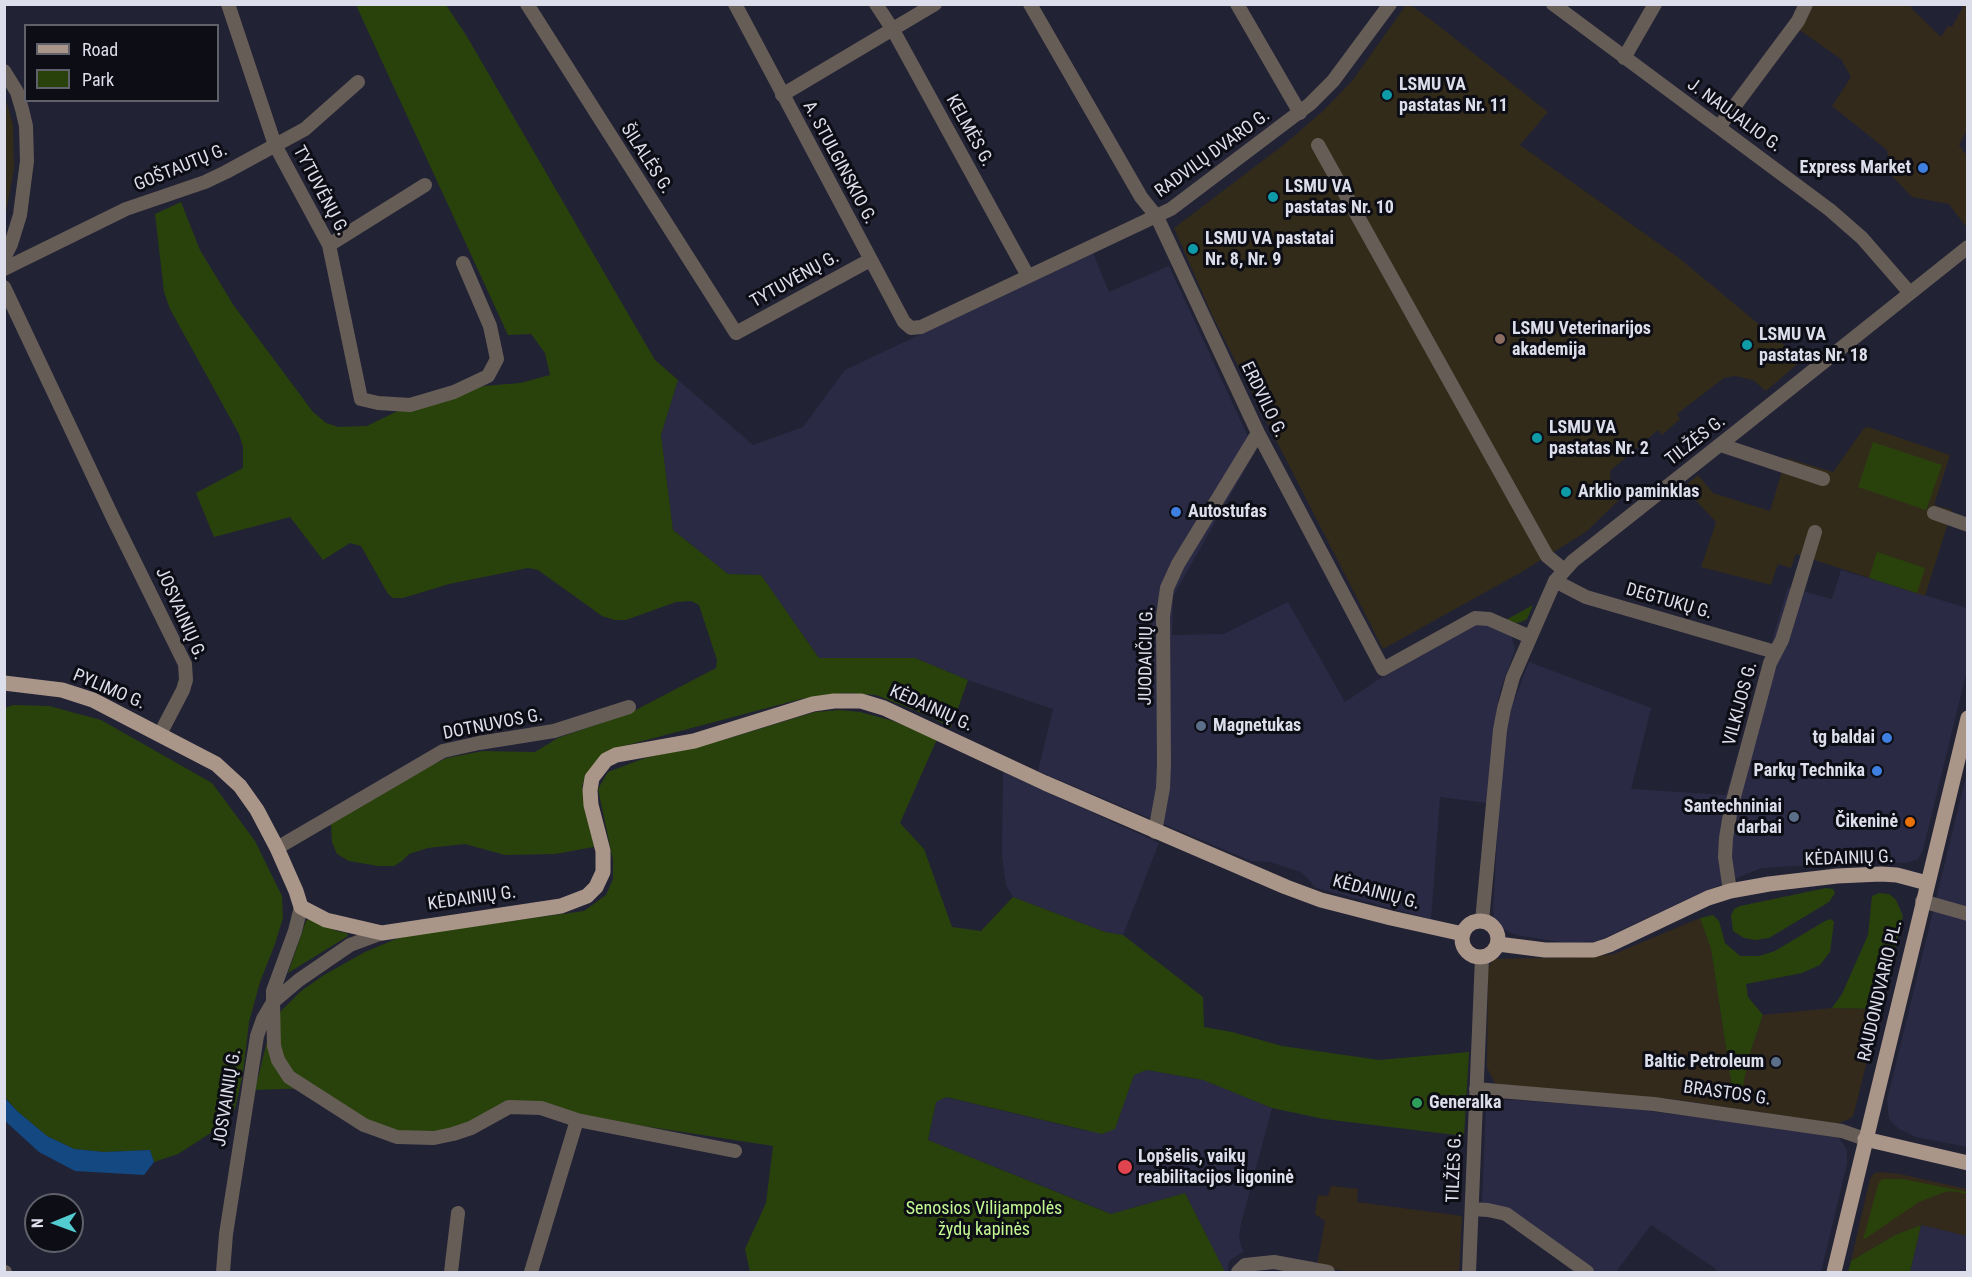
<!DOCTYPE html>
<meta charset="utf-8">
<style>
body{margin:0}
#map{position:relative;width:1972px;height:1277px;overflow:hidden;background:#222235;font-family:"Roboto Condensed",sans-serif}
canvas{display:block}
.frame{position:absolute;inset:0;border:6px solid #dddeeb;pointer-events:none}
.legend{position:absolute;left:24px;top:24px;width:195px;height:78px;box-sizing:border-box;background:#0d0d15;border:2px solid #60616b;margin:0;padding:8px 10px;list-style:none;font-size:18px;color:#dddeeb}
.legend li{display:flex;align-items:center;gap:12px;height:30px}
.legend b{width:30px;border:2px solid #60616b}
.north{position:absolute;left:24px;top:1193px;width:60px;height:60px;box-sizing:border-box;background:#0d0d15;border:2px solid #60616b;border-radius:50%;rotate:269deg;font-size:16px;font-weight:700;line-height:24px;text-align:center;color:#dddeeb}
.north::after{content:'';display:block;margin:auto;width:21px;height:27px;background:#52ccd1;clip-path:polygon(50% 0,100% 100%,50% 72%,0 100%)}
</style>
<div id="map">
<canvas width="1972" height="1277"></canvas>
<div class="frame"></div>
<ul class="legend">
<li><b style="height:8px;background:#aa9589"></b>Road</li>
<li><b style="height:16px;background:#29420b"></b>Park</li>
</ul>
<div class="north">N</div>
</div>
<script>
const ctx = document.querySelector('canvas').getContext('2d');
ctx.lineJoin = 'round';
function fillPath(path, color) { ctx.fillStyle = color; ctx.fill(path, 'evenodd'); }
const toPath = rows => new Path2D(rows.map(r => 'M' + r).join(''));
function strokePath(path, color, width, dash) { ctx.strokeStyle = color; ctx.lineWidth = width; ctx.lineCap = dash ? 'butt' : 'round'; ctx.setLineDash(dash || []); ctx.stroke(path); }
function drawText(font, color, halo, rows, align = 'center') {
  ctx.font = font + ' "Roboto Condensed",sans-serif'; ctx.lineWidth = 6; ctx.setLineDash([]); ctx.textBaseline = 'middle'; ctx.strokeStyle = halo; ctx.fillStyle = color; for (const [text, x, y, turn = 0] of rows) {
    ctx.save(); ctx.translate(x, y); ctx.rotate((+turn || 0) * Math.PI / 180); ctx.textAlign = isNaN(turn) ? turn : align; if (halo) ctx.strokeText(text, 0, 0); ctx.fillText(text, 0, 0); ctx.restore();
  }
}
fillPath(toPath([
 [1812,5,1912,5,1911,8,1941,37,1948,26,1952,27,1964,5,1967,5,1967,130,1959,145,1967,156,1967,228,1949,204,1912,197,1891,175,1887,150,1832,106,1851,77,1841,59,1798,29],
 [1700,918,1711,949,1732,1088,1735,1090,1751,1050,1763,1015,1832,1008,1880,1009,1854,1113,1851,1118,1839,1123,1831,1123,1672,1099,1500,1085,1495,1083,1487,1068,1488,968,1493,959,1585,957,1614,954],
 [1881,1172,1900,1174,1967,1189,1967,1236,1921,1225,1895,1235,1851,1261,1870,1179,1874,1173],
 [1331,1186,1358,1189,1357,1202,1462,1216,1459,1272,1351,1272,1317,1266,1325,1221,1315,1214,1318,1195,1328,1196]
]), '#342a1b');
fillPath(toPath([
 [1093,253,1109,292,1169,266,1255,452,1173,596,1172,635,1224,634,1288,602,1345,702,1376,681,1476,625,1484,624,1507,633,1512,638,1515,650,1500,691,1494,730,1487,803,1440,797,1431,919,1316,888,1301,872,1270,862,1251,861,1038,771,1053,709,968,680,915,658,819,658,761,575,728,574,673,530,661,435,678,380,753,445,803,427,845,370],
 [1841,570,1967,608,1967,670,1923,850,1918,859,1907,863,1864,862,1761,868,1692,897,1598,941,1567,943,1516,935,1503,929,1495,921,1493,911,1500,792,1505,738,1512,706,1529,662,1651,708,1631,789,1726,795,1788,587,1832,599],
 [1003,772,1159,843,1123,935,1105,932,1013,897,1006,885,1002,856],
 [1967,772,1967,1147,1916,1137,1899,1129,1889,1119,1887,1100],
 [1147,1070,1203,1080,1272,1108,1241,1224,1239,1237,1241,1246,1244,1251,1229,1261,1227,1272,1225,1272,1185,1193,1112,1214,928,1140,936,1102,945,1097,1087,1131,1115,1128,1134,1075],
 [1513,1100,1624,1108,1829,1134,1840,1139,1847,1150,1847,1164,1821,1272,1715,1272,1716,1269,1651,1225,1616,1272,1594,1272,1509,1210,1482,1202,1486,1106,1492,1101],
 [1921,1225,1967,1236,1967,1272,1910,1272]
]), '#2a2a44');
fillPath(toPath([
 [1406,5,1410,5,1430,19,1548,112,1520,145,1679,258,1802,360,1766,391,1753,380,1735,376,1724,378,1677,414,1680,419,1662,435,1658,430,1610,471,1611,489,1619,500,1586,532,1520,573,1383,649,1213,317,1174,228,1286,143,1323,111,1352,81],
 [5,97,13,124,14,169,5,218],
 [1868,427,1950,455,1934,505,1952,510,1925,596,1796,554,1791,568,1778,564,1771,585,1701,567,1716,522,1683,487,1698,475,1713,493,1770,511,1786,458,1833,472,1864,428]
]), '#322b1a');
fillPath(toPath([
 [356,5,446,5,466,35,655,360,678,380,661,435,673,530,728,574,761,575,819,658,915,658,968,680,951,728,931,717,876,695,846,693,801,699,620,747,585,776,582,787,594,847,555,854,505,855,465,844,428,848,409,854,402,861,394,866,378,866,349,861,337,854,332,842,331,824,423,769,447,758,483,751,535,752,558,738,630,713,716,668,717,660,699,605,691,601,676,602,626,620,615,620,602,616,538,570,528,568,449,584,403,598,393,598,388,594,361,546,350,543,323,560,290,517,214,537,196,493,243,468,243,447,239,434,170,309,164,292,155,214,181,202,200,250,234,306,313,412,326,423,338,427,367,426,410,405,484,386,520,383,550,375,545,353,531,334,508,335],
 [1873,442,1942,465,1926,510,1858,487],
 [1877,552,1925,568,1917,593,1869,578],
 [1533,605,1527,619,1521,622,1516,623,1506,620],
 [13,705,49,706,101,720,212,783,255,841,282,896,283,918,275,944,260,982,249,1022,243,1073,235,1109,217,1129,178,1154,154,1162,150,1150,104,1152,74,1149,47,1136,17,1111,5,1097,5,708],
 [840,710,860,712,893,721,937,739,900,823,924,849,952,927,981,931,1013,897,1105,932,1123,935,1203,997,1204,1027,1232,1032,1282,1046,1379,1060,1469,1052,1464,1136,1324,1119,1272,1108,1203,1080,1147,1070,1134,1075,1115,1129,1102,1134,946,1097,936,1102,928,1140,1111,1214,1185,1193,1225,1272,750,1272,745,1249,766,1203,773,1146,586,1117,528,1102,464,1128,420,1134,382,1130,313,1088,255,1090,268,1037,281,1011,301,991,324,975,365,952,403,936,584,911,606,895,613,879,613,860,598,789,608,772,645,758,733,737,815,712],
 [1826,888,1833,889,1835,893,1829,902,1769,938,1755,940,1744,938,1733,931,1731,915,1734,909,1740,906],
 [1879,893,1889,894,1896,900,1903,916,1880,1009,1832,1008,1842,994,1868,935,1872,896],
 [1713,915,1719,921,1725,943,1740,956,1759,956,1775,951,1825,921,1831,919,1834,922,1830,952,1820,965,1802,973,1746,984,1748,997,1763,1015,1751,1050,1742,1089,1735,1090,1732,1088,1711,949,1700,918],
 [309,919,337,931,347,933,348,936,288,973,306,921],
 [1884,1179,1903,1179,1967,1192,1967,1194,1951,1191,1945,1192,1919,1202,1863,1240,1878,1185,1881,1180],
 [1921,1225,1910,1272,1848,1272,1851,1261,1895,1235]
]), '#29420b');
fillPath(toPath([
 [4,1097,17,1111,47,1136,74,1149,104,1152,150,1150,154,1162,144,1175,75,1171,39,1152,5,1121]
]), '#134881');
strokePath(toPath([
 [228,4,275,145,329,245,361,399,378,403,410,405,454,392,488,376,497,359,490,326,463,263],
 [527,4,736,333,870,260],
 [735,4,904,322,911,328,921,327,1171,209,1310,104,1333,81,1390,4],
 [876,4,893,30,1028,276],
 [1030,4,1141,197,1157,217,1258,433,1383,669,1475,618,1489,619,1530,637],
 [1237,4,1300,113],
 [1553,4,1830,210,1862,238,1910,293],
 [1624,58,1655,4],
 [4,71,17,92,22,109,26,126,27,161,20,215,11,244,4,258],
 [782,95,935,4],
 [1719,127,1798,21,1806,4],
 [1318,145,1547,556,1564,570],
 [329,245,425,185],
 [4,269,126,209,205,182,226,172,305,129,358,82],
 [4,287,113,518,185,664,186,680,183,690,160,734],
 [1721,445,1823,479],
 [1934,513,1968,525],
 [1555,581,1586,597,1775,652],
 [1155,832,1163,788,1164,764,1163,616,1167,588,1178,564,1258,433],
 [277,848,443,751,479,743,554,731,629,707],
 [1730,891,1725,857,1726,838,1731,808,1770,663,1782,640,1815,532],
 [1922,901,1968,914],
 [1482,921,1500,730,1504,709,1513,677,1555,581,1573,561,1746,424,1968,247],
 [382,933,350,945,299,980,273,1002,274,1046,278,1060,289,1077,364,1125,397,1137,434,1138,453,1134,471,1128,509,1107,541,1108,577,1120],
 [1476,1089,1654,1104,1842,1131,1865,1139],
 [1472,1209,1488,1210,1506,1214,1587,1272],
 [4,1272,5,1272],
 [223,1272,226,1234,257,1036,263,1019,273,1002,273,991,295,931,301,907],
 [451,1272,458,1213],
 [531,1272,577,1120,735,1151],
 [1238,1272,1245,1265,1274,1262,1328,1272],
 [1469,1272,1482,957]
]), '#675d57', 14);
strokePath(toPath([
 [4,683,62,690,93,700,216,764,240,786,257,810,277,848,296,891,301,907,326,920,382,933,561,906,587,896,596,887,603,872,603,851,591,805,590,790,592,778,606,760,616,755,694,741,813,704,834,701,861,701,884,708,1045,783,1286,887,1321,900,1391,918,1463,934],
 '1462 939a18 18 0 1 1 36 0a18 18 0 1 1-36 0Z',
 [1498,944,1545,950,1594,950,1609,945,1708,898,1730,891,1769,884,1837,876,1881,874,1897,875,1927,883],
 [1865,1139,1968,1163],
 [1834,1272,1968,718]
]), '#aa9589', 15);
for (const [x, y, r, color] of [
 [1387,95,6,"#0f9aa8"],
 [1923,168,6,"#3f7fe0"],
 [1273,197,6,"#0f9aa8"],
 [1193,249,6,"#0f9aa8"],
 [1500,339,6,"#8d6e63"],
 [1747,345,6,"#0f9aa8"],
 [1537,438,6,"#0f9aa8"],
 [1566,492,6,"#0f9aa8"],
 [1176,512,6,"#3f7fe0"],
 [1201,726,6,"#5c6f8a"],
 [1887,738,6,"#3f7fe0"],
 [1877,771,6,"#3f7fe0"],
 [1794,817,6,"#5c6f8a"],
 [1910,822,6,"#e8710a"],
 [1776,1062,6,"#5c6f8a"],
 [1417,1103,6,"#2e9e5b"],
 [1125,1167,8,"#e0444e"]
]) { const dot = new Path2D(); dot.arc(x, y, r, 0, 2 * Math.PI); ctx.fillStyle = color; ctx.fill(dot); strokePath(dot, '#0d0d15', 2); }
drawText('bold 18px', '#dddeeb', '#0d0d15', [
 ["LSMU VA",1399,85],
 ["pastatas Nr. 11",1399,106],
 ["Express Market",1911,168,"right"],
 ["LSMU VA",1285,187],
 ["pastatas Nr. 10",1285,208],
 ["LSMU VA pastatai",1205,239],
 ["Nr. 8, Nr. 9",1205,260],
 ["LSMU Veterinarijos",1512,329],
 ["akademija",1512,350],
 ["LSMU VA",1759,335],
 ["pastatas Nr. 18",1759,356],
 ["LSMU VA",1549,428],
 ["pastatas Nr. 2",1549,449],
 ["Arklio paminklas",1578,492],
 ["Autostufas",1188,512],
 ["Magnetukas",1213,726],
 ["tg baldai",1875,738,"right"],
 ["Parkų Technika",1865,771,"right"],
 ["Santechniniai",1782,807,"right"],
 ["darbai",1782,828,"right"],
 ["Čikeninė",1898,822,"right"],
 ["Baltic Petroleum",1764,1062,"right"],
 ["Generalka",1429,1103],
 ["Lopšelis, vaikų",1138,1157],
 ["reabilitacijos ligoninė",1138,1178]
], 'left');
drawText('18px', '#dddeeb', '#0d0d15', [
 ["J. NAUJALIO G.",1734,116,36],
 ["KELMĖS G.",969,131,61],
 ["RADVILŲ DVARO G.",1213,154,-36],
 ["ŠILALĖS G.",646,159,57],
 ["A. STULGINSKIO G.",839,163,62],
 ["GOŠTAUTŲ G.",181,168,-22],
 ["TYTUVĖNŲ G.",320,191,62],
 ["TYTUVĖNŲ G.",795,280,-29],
 ["ERDVILO G.",1263,400,64],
 ["TILŽĖS G.",1696,441,-38],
 ["DEGTUKŲ G.",1669,602,16],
 ["JOSVAINIŲ G.",180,614,66],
 ["JUODAIČIŲ G.",1147,656,-89],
 ["PYLIMO G.",109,690,23],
 ["VILKIJOS G.",1741,704,-75],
 ["KĖDAINIŲ G.",931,709,24],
 ["DOTNUVOS G.",493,725,-11],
 ["KĖDAINIŲ G.",1849,859,-2],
 ["KĖDAINIŲ G.",1376,893,15],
 ["KĖDAINIŲ G.",472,899,-8],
 ["RAUDONDVARIO PL.",1881,991,-77],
 ["BRASTOS G.",1727,1094,8],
 ["JOSVAINIŲ G.",228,1098,-81],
 ["TILŽĖS G.",1455,1168,-88]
]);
drawText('18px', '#c3f893', '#0d0d15', [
 ["Senosios Vilijampolės",984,1209],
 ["žydų kapinės",984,1230]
]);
</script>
